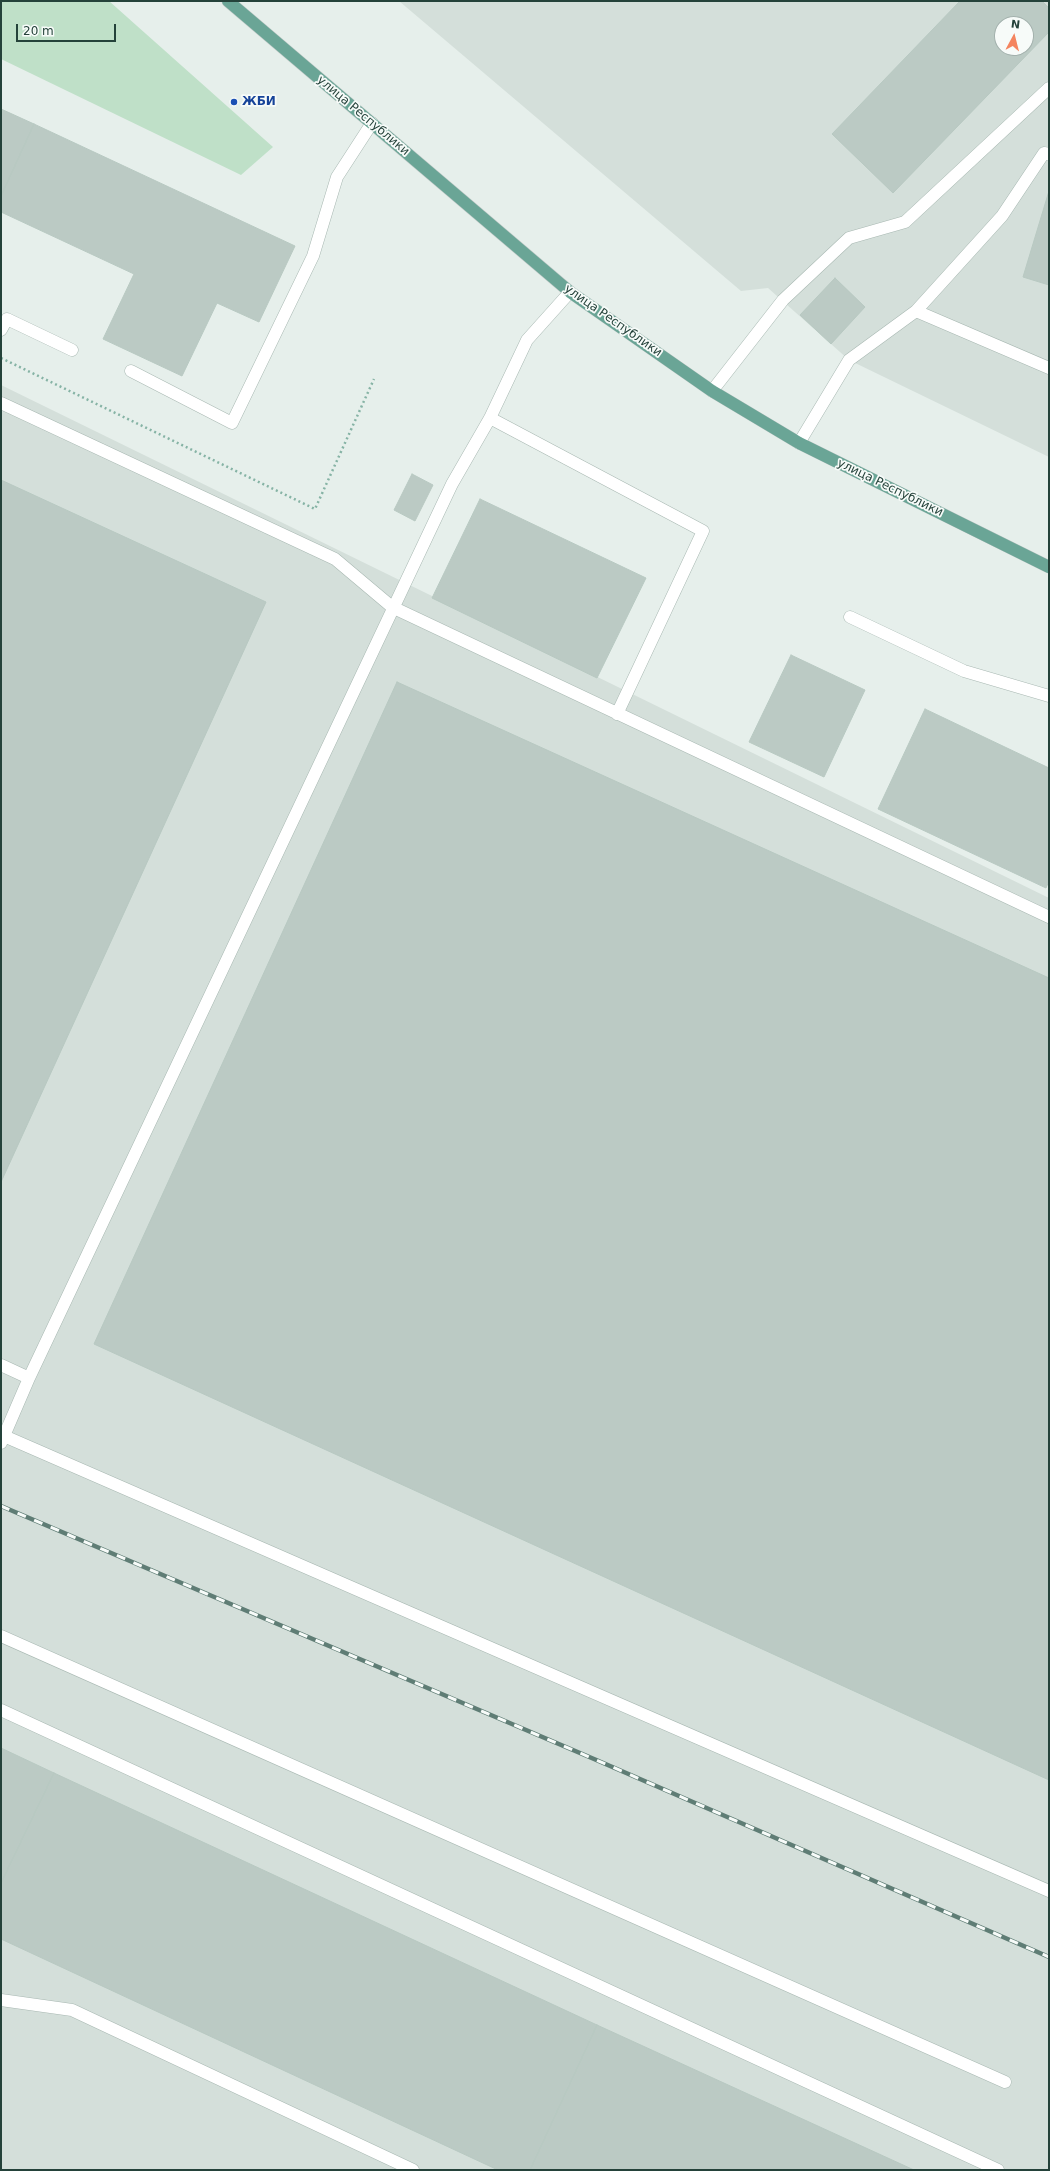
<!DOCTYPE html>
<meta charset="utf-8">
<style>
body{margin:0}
#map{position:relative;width:1050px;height:2171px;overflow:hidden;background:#e6efeb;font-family:"DejaVu Sans",sans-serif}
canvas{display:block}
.frame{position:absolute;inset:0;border:2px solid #24423a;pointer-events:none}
.north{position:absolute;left:994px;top:16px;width:40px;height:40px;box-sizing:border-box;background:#f7fbf9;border:1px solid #a3b1ad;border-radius:50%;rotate:7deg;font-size:11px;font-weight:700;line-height:16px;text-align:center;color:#24423a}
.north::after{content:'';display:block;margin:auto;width:14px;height:18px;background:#f4845f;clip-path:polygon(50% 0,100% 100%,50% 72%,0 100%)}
.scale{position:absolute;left:16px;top:24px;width:100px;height:18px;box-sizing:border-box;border:2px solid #24423a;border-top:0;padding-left:5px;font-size:12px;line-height:14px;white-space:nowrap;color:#24423a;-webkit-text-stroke:3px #f7fbf9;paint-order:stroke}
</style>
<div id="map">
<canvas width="1050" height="2171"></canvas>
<div class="frame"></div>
<div class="north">N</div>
<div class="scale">20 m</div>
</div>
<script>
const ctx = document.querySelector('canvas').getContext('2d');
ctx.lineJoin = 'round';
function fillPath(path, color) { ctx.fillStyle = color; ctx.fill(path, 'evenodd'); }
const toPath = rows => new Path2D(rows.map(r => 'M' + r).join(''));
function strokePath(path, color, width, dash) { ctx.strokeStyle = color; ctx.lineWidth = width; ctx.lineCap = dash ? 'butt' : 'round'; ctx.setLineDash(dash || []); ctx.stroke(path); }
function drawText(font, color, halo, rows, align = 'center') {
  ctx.font = font + ' "DejaVu Sans",sans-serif'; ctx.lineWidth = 3.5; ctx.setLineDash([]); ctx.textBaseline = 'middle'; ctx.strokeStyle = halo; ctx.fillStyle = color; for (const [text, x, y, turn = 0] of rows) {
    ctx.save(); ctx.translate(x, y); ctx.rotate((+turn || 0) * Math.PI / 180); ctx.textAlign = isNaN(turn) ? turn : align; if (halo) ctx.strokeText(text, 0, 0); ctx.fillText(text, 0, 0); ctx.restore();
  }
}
fillPath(toPath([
 [399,1,1049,1,1049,457,849,360,768,288,741,291],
 [1002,24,1026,24,1026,48,1002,48],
 [1,385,1049,898,1049,2170,1,2170]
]), '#d4dfda');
fillPath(toPath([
 [1,1,109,1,273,147,241,175,1,59]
]), '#bfe0c8');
const building = toPath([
 [960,1,1042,1,1049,8,1049,32,893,193,832,134,960,1],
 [1002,24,1026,24,1026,48,1002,48,1002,24],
 [1,109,34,124,1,196,1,109],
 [34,124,295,246,259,322,217,303,182,376,103,339,134,274,1,212,1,196,34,124],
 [1049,191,1049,285,1023,277,1049,191],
 [835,278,865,307,831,344,800,315,835,278],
 [412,474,433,485,415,521,394,510,412,474],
 [1,480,266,602,1,1182,1,480],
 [480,499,646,578,597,678,432,598,480,499],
 [791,655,865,690,824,777,749,742,791,655],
 [397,682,1049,978,1049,1780,94,1344,397,682],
 [925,709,1049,768,1049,881,1046,888,878,809,925,709],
 [1,1748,54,1773,1,1883,1,1748],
 [54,1773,597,2025,530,2170,498,2170,1,1939,1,1883,54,1773],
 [597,2025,914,2170,530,2170,597,2025]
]);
fillPath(building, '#bbcac4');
strokePath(building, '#b8c9c2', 1);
const minor = toPath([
 [916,311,1002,216,1044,153,1049,154],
 [1,330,7,319,72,350],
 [131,371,232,423,313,256,337,177,372,123],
 [712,391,783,300,849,238,905,222,1049,88],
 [1,403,335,559,392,607,1049,917],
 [490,418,703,531,617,714],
 [799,443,849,360,916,311,1049,368],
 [850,617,964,671,1049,696],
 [1,1365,29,1378],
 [4,1436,1049,1891],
 [1,1443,29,1378,452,484,490,418,527,340,570,292],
 [1,1636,1005,2082],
 [1,1710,998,2170],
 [1,2000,72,2010,413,2170]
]);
const major = toPath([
 [228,1,570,292,712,391,799,443,1049,567]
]);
strokePath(minor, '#a8b8b2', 13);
strokePath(major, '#c2cac8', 13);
strokePath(toPath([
 [1,358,315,509,374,379]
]), '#86b3a5', 2.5, [2, 3]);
strokePath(minor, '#fff', 12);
strokePath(major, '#6aa596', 12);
const rail = toPath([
 [1,1506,594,1759,1049,1957]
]);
strokePath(rail, '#5f7d75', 4.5);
strokePath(rail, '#f7fbf9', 3, [9]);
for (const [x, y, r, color] of [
 [234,102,4,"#1a4fb4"]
]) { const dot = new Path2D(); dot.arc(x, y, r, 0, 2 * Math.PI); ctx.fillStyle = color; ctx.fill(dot); strokePath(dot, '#f7fbf9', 1.5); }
drawText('bold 12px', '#164399', '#f7fbf9', [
 ["ЖБИ",242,102]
], 'left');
drawText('12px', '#24423a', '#f7fbf9', [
 ["улица Республики",363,116,40],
 ["улица Республики",613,321,35],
 ["улица Республики",890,488,26]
]);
</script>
